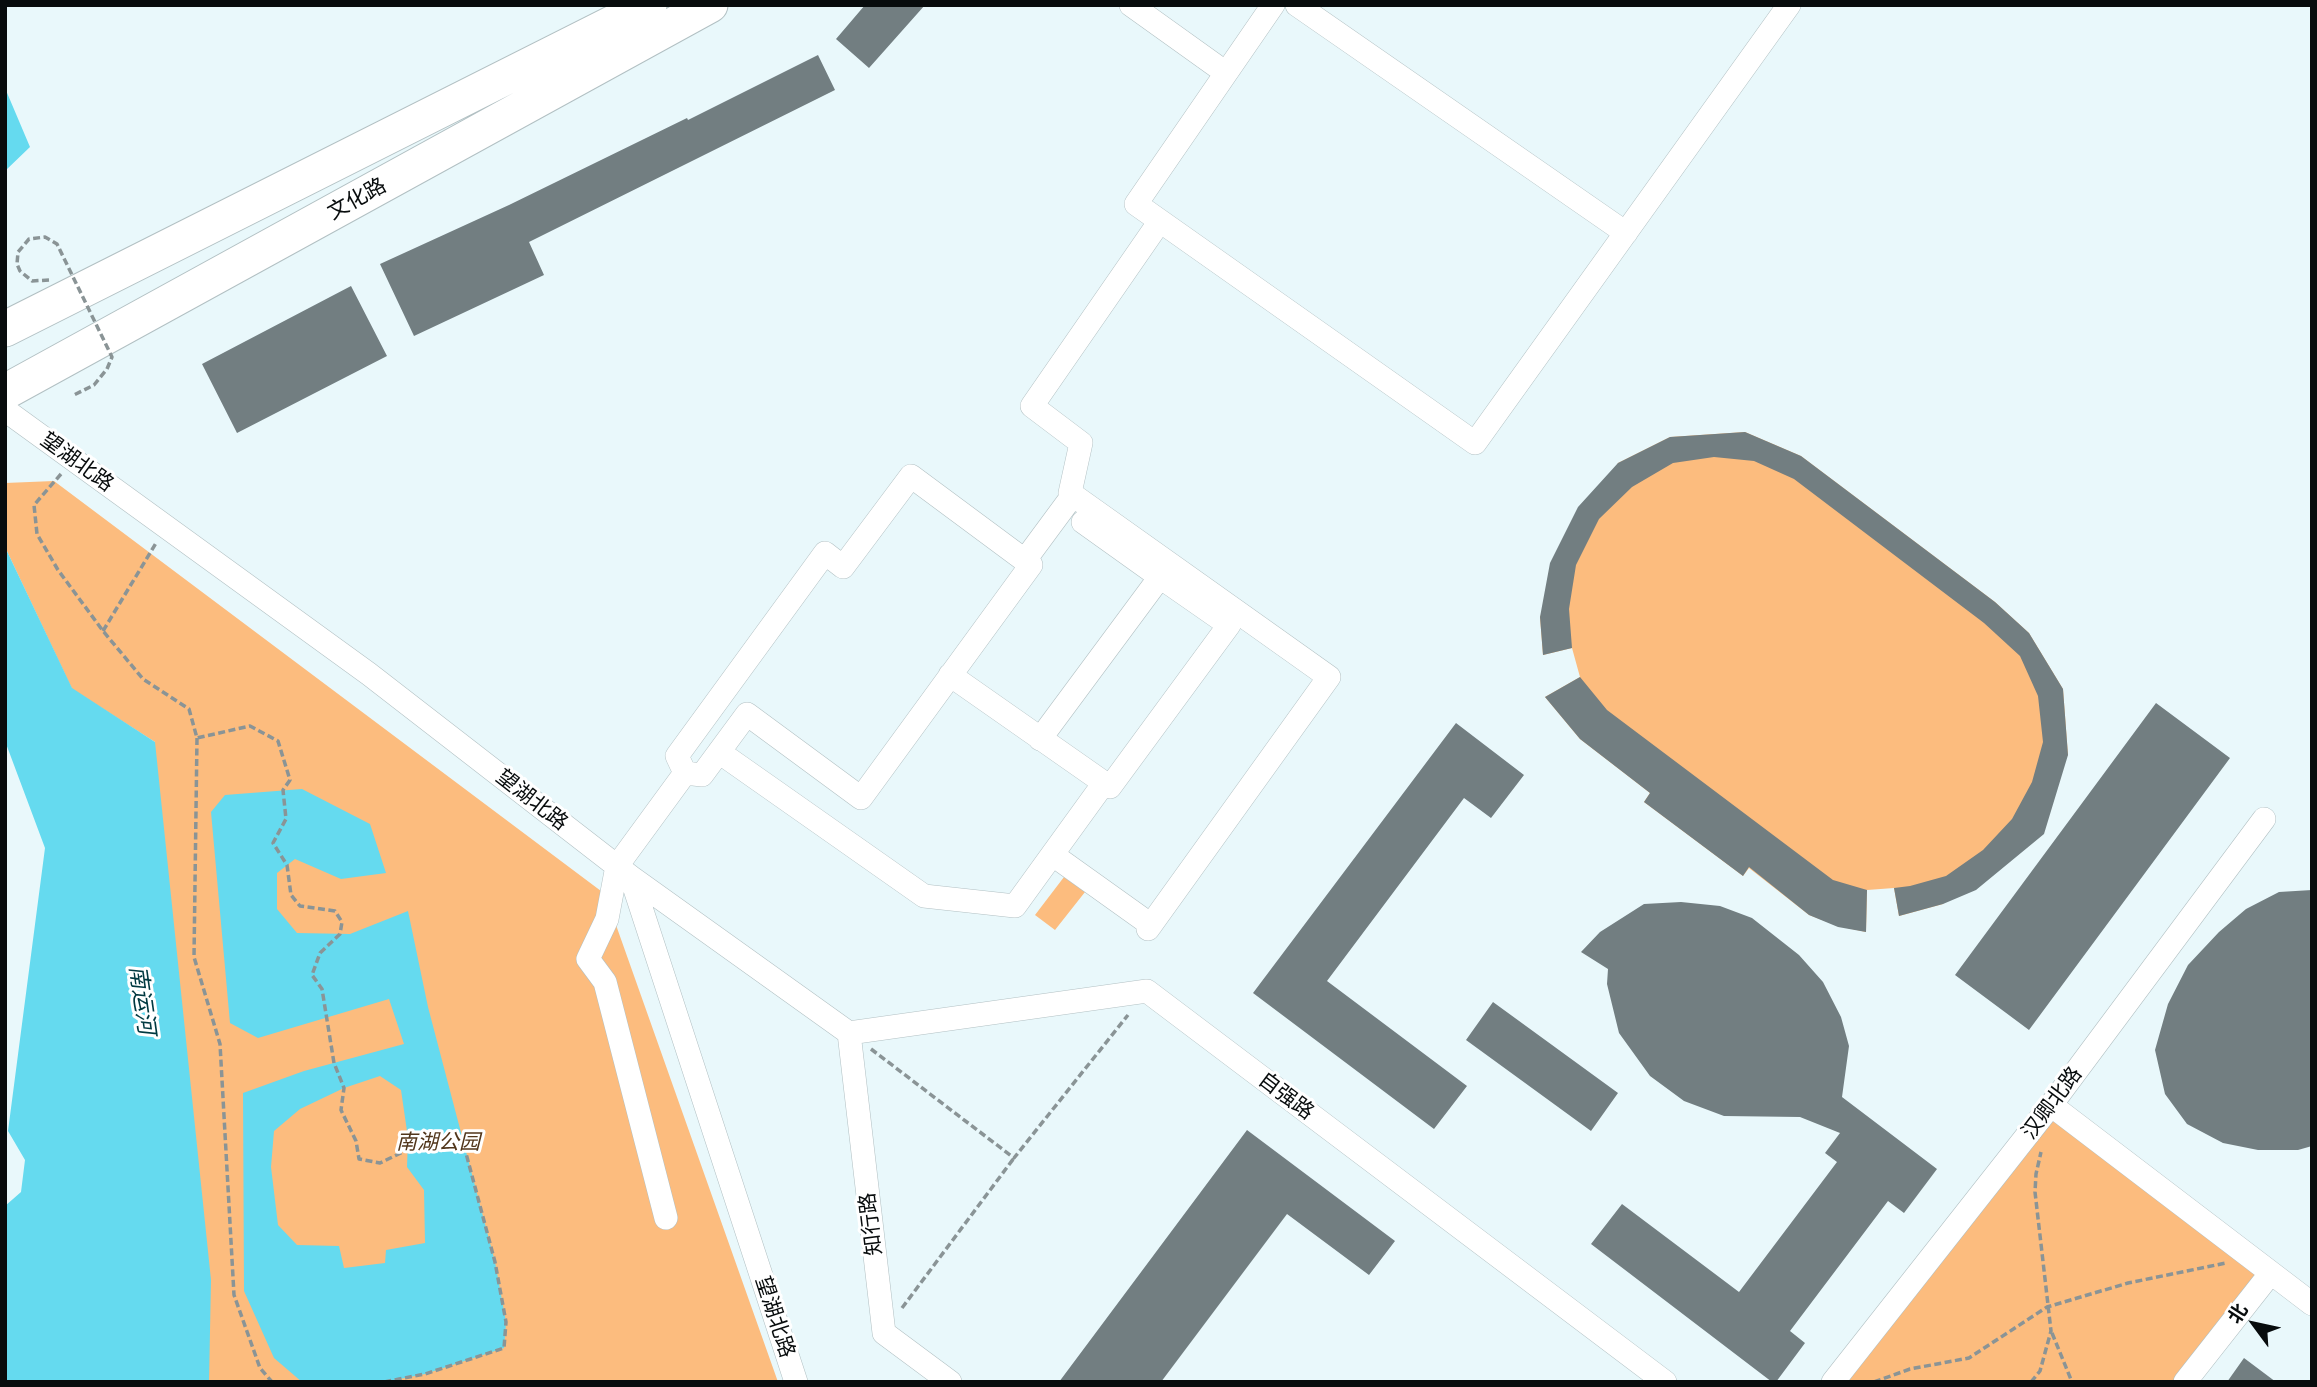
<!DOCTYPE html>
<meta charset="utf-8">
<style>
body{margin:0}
#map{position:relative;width:2317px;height:1387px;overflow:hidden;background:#e9f8fb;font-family:"Playfair Display","Noto Sans SC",serif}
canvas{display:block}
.frame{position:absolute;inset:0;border:7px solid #080c0d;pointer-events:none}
.north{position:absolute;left:2219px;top:1289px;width:70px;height:70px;-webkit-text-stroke:5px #fff;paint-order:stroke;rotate:303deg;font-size:19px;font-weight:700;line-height:28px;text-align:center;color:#080c0d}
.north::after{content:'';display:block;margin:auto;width:24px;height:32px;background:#080c0d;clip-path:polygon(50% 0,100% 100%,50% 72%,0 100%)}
</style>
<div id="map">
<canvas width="2317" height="1387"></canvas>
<div class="frame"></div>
<div class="north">北</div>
</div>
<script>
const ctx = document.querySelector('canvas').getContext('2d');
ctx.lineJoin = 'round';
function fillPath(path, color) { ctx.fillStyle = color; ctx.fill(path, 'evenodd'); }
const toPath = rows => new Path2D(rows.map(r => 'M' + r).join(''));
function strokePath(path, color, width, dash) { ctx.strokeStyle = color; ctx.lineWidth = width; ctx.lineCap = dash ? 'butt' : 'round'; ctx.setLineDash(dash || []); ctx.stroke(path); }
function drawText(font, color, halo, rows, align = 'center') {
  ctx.font = font + ' "Playfair Display","Noto Sans SC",serif'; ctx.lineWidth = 6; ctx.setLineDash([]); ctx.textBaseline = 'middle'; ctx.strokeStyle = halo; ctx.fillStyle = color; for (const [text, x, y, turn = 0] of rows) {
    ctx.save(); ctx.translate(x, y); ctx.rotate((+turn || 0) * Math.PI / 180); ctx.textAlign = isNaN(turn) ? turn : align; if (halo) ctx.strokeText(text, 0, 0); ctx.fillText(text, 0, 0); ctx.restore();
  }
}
fillPath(toPath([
 [1745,432,1801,456,1995,602,2029,633,2063,689,2068,755,1943,904,1899,916,1894,888,1867,890,1866,932,1838,926,1809,915,1749,868,1743,876,1644,802,1650,793,1580,739,1545,697,1580,677,1572,648,1543,655,1540,617,1618,463,1670,437],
 [54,481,605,894,778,1382,5,1382,155,742,72,689,5,547,5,483],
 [1064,877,1085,892,1055,930,1035,915],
 [2051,1105,2270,1274,2189,1382,1833,1382]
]), '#fcbc7e');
fillPath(toPath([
 [5,88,30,147,5,171],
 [5,547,72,688,155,742,211,1280,209,1382,5,1382,5,1206,21,1192,25,1160,8,1131,45,848,5,741],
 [302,789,370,824,386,873,341,879,295,859,277,873,277,909,297,933,350,934,408,911,428,1007,495,1262,506,1322,504,1348,425,1374,384,1382,302,1382,274,1358,244,1291,243,1093,304,1071,404,1044,389,999,258,1038,230,1023,211,812,225,795],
 [380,1076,401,1090,408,1138,407,1167,424,1190,425,1243,386,1250,385,1263,344,1268,339,1246,297,1245,278,1225,271,1167,274,1131,300,1109,344,1088]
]), '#65daef');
fillPath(toPath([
 [865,5,925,5,869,68,836,39],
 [818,55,835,90,529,242,544,275,414,336,380,264,509,205,687,118,688,120],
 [351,286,387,356,237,433,202,364],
 [1745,432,1801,456,1995,602,2029,633,2063,689,2068,755,2044,834,1976,890,1943,904,1899,916,1894,888,1910,886,1946,876,1983,850,2012,819,2032,782,2043,742,2038,696,2020,656,1984,623,1794,479,1754,461,1714,457,1673,463,1632,487,1599,519,1576,565,1569,609,1572,648,1543,655,1540,617,1550,563,1578,507,1618,463,1670,437],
 [1580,677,1607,710,1833,880,1867,890,1866,932,1838,927,1809,915,1749,867,1743,876,1644,802,1650,793,1580,739,1545,697],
 [2156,703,2230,758,2029,1030,1955,975],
 [1456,723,1524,775,1491,818,1464,798,1327,981,1467,1086,1434,1129,1253,993],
 [2312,890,2312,1146,2298,1150,2258,1150,2223,1143,2187,1124,2165,1094,2155,1050,2168,1004,2188,965,2219,932,2246,909,2279,892],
 [1681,902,1720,906,1752,918,1799,955,1823,982,1841,1017,1849,1046,1842,1097,1937,1169,1904,1213,1888,1201,1790,1331,1805,1343,1776,1382,1772,1382,1591,1244,1622,1204,1739,1292,1837,1162,1825,1153,1840,1133,1800,1117,1724,1116,1684,1101,1650,1076,1619,1033,1607,984,1608,969,1581,952,1600,932,1644,904],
 [1493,1002,1618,1093,1591,1131,1466,1040],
 [1247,1130,1395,1241,1369,1275,1287,1214,1161,1382,1059,1382],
 [2244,1358,2276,1382,2227,1382]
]), '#727e81');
const street = toPath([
 [1131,5,1226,73],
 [1273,5,1136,204,1475,443,1789,5],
 [1297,5,1626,233],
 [5,410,369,674,631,877,796,1382],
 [1025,560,1073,495],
 [950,675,1110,787,1229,625,1160,577],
 [1040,739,1160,577,1083,522],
 [719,752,924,896,1015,906,1104,783],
 [1053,855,1151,925],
 [631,877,849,1033],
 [1148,929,1329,677,1070,493,1081,443,1032,406,1160,221],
 [849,1033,1147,991,1665,1382],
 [849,1033,884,1333,950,1382],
 [2051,1105,2312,1304],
 [666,1218,605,982,588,959,607,919,617,866,685,773,702,775,747,714,861,798,1031,565,911,476,843,567,825,553,677,756,685,773],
 [1833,1382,2051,1105,2264,819],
 [2185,1382,2270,1274]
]);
const primary = toPath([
 [5,329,649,5],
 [5,392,710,5]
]);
strokePath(street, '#b2c0c3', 24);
strokePath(primary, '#b2c0c3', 37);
strokePath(toPath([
 [61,474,34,505,37,534,58,570,103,631,143,679,189,709,197,738,250,726,278,741,290,780,283,790,286,819,273,843,287,865,291,895,300,906,335,911,342,922,340,934,320,953,312,975,322,989,334,1063,344,1088,341,1110,356,1141,359,1159,380,1163,407,1150,453,1146,463,1142,495,1262,506,1322,504,1348,425,1374,384,1382],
 [103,631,156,543],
 [197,738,194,957,220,1044,234,1295,260,1368,272,1382],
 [871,1049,1014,1158,1128,1015],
 [902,1308,1014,1158],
 [2052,1333,2072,1382],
 [1874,1382,1910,1369,1969,1358,2047,1307,2128,1283,2226,1263],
 [2031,1382,2040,1371,2051,1331,2035,1192,2036,1174,2041,1152]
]), '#8a9496', 3.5, [7, 3.5]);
strokePath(street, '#fff', 23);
strokePath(primary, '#fff', 35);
strokePath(toPath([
 [49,280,32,281,20,271,17,264,18,252,29,239,45,237,57,244,112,357,107,369,94,385,74,395]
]), '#8a9496', 3.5, [7, 3.5]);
drawText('21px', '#080c0d', '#fff', [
 ["文化路",357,199,-29],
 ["望湖北路",77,462,36],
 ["望湖北路",532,800,38],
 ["自强路",1286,1096,37],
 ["汉卿北路",2052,1103,-53],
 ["知行路",871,1224,-97],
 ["望湖北路",775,1317,72]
]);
drawText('italic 21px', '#51361b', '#fff', [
 ["南湖公园",438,1142]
]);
drawText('italic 23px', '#003941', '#fff', [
 ["南运河",142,1000,82]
]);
</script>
